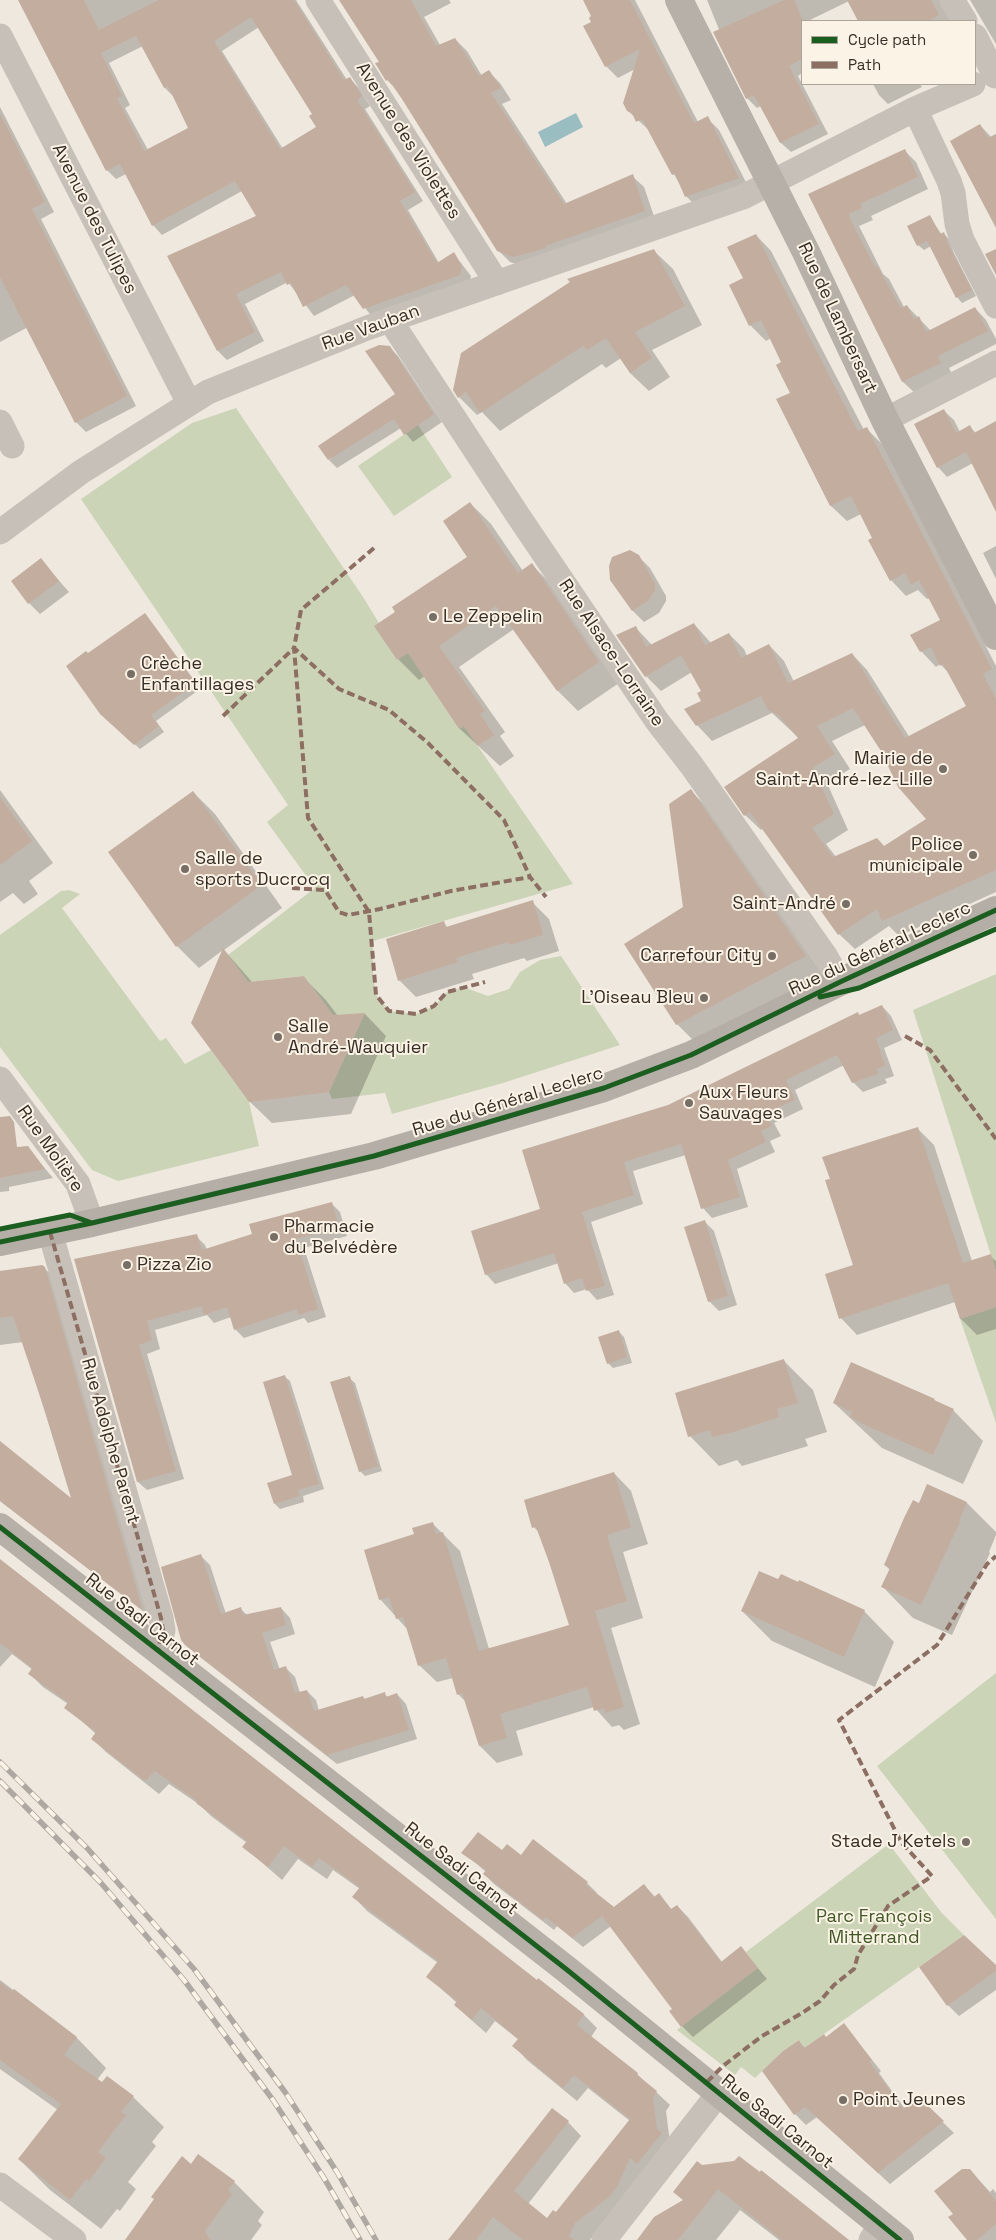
<!DOCTYPE html>
<meta charset="utf-8">
<style>
body{margin:0}
#map{position:relative;width:996px;height:2240px;overflow:hidden;background:#eee8de;font-family:"Space Grotesk",sans-serif}
canvas{display:block}
.legend{position:absolute;left:801px;top:20px;width:175px;height:65px;box-sizing:border-box;background:#fbf3e5;border:1px solid #ada499;margin:0;padding:6px 9px;list-style:none;font-size:15px;color:#372d26}
.legend li{display:flex;align-items:center;gap:10px;height:25px}
.legend b{width:25px;border:1px solid #ada499}
</style>
<div id="map">
<canvas width="996" height="2240"></canvas>
<ul class="legend">
<li><b style="height:6px;background:#1b5e20"></b>Cycle path</li>
<li><b style="height:6px;background:#8d6e63"></b>Path</li>
</ul>
</div>
<script>
const ctx = document.querySelector('canvas').getContext('2d');
ctx.lineJoin = 'round';
function fillPath(path, color) { ctx.fillStyle = color; ctx.fill(path, 'evenodd'); }
const toPath = rows => new Path2D(rows.map(r => 'M' + r).join(''));
function strokePath(path, color, width, dash) { ctx.strokeStyle = color; ctx.lineWidth = width; ctx.lineCap = dash ? 'butt' : 'round'; ctx.setLineDash(dash || []); ctx.stroke(path); }
function drawText(font, color, halo, rows, align = 'center') {
  ctx.font = font + ' "Space Grotesk",sans-serif'; ctx.lineWidth = 4; ctx.setLineDash([]); ctx.textBaseline = 'middle'; ctx.strokeStyle = halo; ctx.fillStyle = color; for (const [text, x, y, turn = 0] of rows) {
    ctx.save(); ctx.translate(x, y); ctx.rotate((+turn || 0) * Math.PI / 180); ctx.textAlign = isNaN(turn) ? turn : align; if (halo) ctx.strokeText(text, 0, 0); ctx.fillText(text, 0, 0); ctx.restore();
  }
}
fillPath(toPath([
 [236,408,363,597,379,623,375,626,397,660,408,653,459,729,464,726,573,884,373,941,373,974,376,995,390,1011,416,1014,434,1006,447,992,463,987,488,996,509,989,520,972,540,960,561,956,620,1045,503,1083,392,1114,385,1093,332,1099,329,1092,362,1019,357,1014,333,1015,304,976,248,982,228,955,315,888,267,822,288,805,81,499,192,423],
 [418,425,452,477,394,516,358,466],
 [61,891,69,890,80,894,62,908,160,1041,166,1038,185,1064,211,1050,249,1102,259,1146,118,1181,92,1170,0,1047,0,935],
 [996,974,996,1271,913,1010],
 [996,1307,996,1423,960,1319],
 [996,1673,996,1919,877,1766],
 [889,1844,941,1912,964,1935,804,2048,799,2040,783,2051,755,2078,741,2067,735,2075,677,2030,757,1968,746,1952]
]), '#ccd4b7');
fillPath(toPath([
 [576,113,583,127,545,147,538,132]
]), '#99bdc0');
fillPath(toPath([
 [19,0,296,0,347,80,349,78,359,88,370,106,365,109,423,201,408,210,439,263,454,254,471,276,469,284,373,318,355,295,314,316,288,282,245,304,264,341,227,360,218,351,257,216,242,191,162,235,153,225,126,174,116,179,107,170],
 [259,27,314,114,317,127,283,149,222,51],
 [143,46,165,88,174,97,190,128,148,150,125,108,130,105,109,63],
 [341,0,449,0,451,3,424,17,440,45,455,39,467,51,482,76,489,72,500,83,511,100,502,104,567,204,632,176,644,187,656,222,525,267,510,262,498,250,396,89,387,80,377,64,380,62],
 [584,0,635,0,698,122,707,118,719,130,750,190,698,208,686,196,651,132,628,111,635,69,618,78,606,66,593,22,593,17],
 [707,0,951,0,951,21,859,21,849,1,808,21,802,21,802,73,798,76,828,134,791,152,781,143,761,106,757,108,747,98],
 [970,0,996,0,996,44],
 [873,84,920,84,922,87,888,104,879,95],
 [0,107,54,212,41,219,136,406,86,432,76,422,28,327,0,342],
 [980,125,991,137,996,145,996,225],
 [904,150,916,162,928,189,871,216,873,220,859,226,883,274,889,279,904,307,907,306,931,331,975,308,986,320,996,339,996,344,949,368,952,374,915,393,903,382,810,194],
 [930,217,942,235,944,234,949,239,954,253,976,296,962,303,957,297,931,246,924,250,918,245],
 [756,235,771,251,864,430,867,429,882,444,996,666,996,892,899,936,889,926,855,949,839,934,763,828,761,830,745,815,799,738,772,713,712,741,697,725,703,702,703,691,692,672,661,691,646,676,636,628,652,645,694,624,711,643,729,634,744,649,747,656,769,645,784,661,794,682,852,654,867,670,910,738,968,707,949,673,940,664,936,667,921,651,941,620,930,598,927,599,918,590,906,596,891,580,874,538,861,514,847,521,831,506,778,400,791,393,783,363,771,338,766,341,750,325,745,278],
 [865,725,928,819,884,847,836,857,826,844,848,830,827,783,850,769,832,741],
 [654,251,673,269,702,325,652,350,670,377,649,391,630,373,621,358,606,368,602,364,500,431,482,412,477,415,459,397],
 [390,348,398,356,442,422,413,442,401,428,337,468,329,460,397,394],
 [944,411,954,420,960,432,970,427,976,433,996,423,996,465,973,463,947,477,938,467],
 [470,503,491,524,523,571,532,565,553,586,619,683,578,711,558,691,514,629,459,667,505,732,500,736,514,756,500,766,460,729,425,676,419,680,398,659,396,612,469,557],
 [996,546,996,579,983,553],
 [638,556,650,568,666,596,666,601,659,613,644,622,633,611,611,580],
 [41,560,69,592,40,614,29,603],
 [145,614,200,689,156,721,164,732,140,749,101,713,88,654],
 [0,790,53,863,29,881,38,894,24,904,13,893,0,902],
 [691,791,710,810,824,976,696,1043,677,1024],
 [193,792,215,814,282,908,224,950,253,983,303,977,325,999,338,1016,365,1014,386,1036,351,1114,272,1123,249,1101,223,950,199,968,177,946],
 [532,902,549,919,559,951,527,961,524,958,472,974,474,979,416,997,400,981,388,940,444,923,448,928],
 [882,1006,891,1016,902,1040,884,1048,894,1076,885,1079,887,1083,863,1092,853,1082,844,1065,795,1090,803,1109,774,1123,781,1136,770,1141,775,1152,737,1169,748,1207,712,1218,703,1208,686,1155,633,1171,643,1204,591,1222,614,1295,597,1300,587,1289,574,1293,565,1283,559,1263,495,1284,486,1274,542,1210,669,1106],
 [917,1128,934,1145,972,1261,990,1256,996,1261,996,1329,977,1335,961,1319,955,1302,857,1335,841,1318,854,1266,831,1179],
 [27,1147,53,1178,9,1187,9,1191,0,1192,0,1151],
 [332,1204,340,1212,347,1236,304,1248,326,1317,308,1323,304,1318,244,1338,235,1329,231,1317,214,1323,207,1315,155,1330,160,1349,147,1354,184,1479,147,1490,138,1482,76,1260,196,1236,205,1245,207,1250,254,1235],
 [705,1222,714,1231,737,1305,719,1311,709,1301],
 [44,1268,54,1277,151,1617,0,1501,0,1443,73,1502,23,1342,0,1345,0,1273],
 [618,1331,624,1337,632,1363,613,1368,608,1363],
 [784,1361,813,1390,827,1432,805,1439,808,1446,742,1466,737,1460,719,1466,690,1436],
 [852,1364,934,1400,953,1410,983,1441,963,1484,882,1448,834,1403],
 [284,1376,290,1381,324,1489,303,1496,304,1502,280,1509,275,1504,294,1476],
 [349,1378,355,1383,382,1471,365,1476,360,1471],
 [614,1473,631,1491,648,1544,623,1552,643,1618,611,1628,640,1724,624,1730,619,1725,612,1727,594,1707,516,1731,523,1755,497,1763,480,1746,466,1702,458,1694,453,1678,437,1682,419,1665,408,1630,380,1599,415,1535,432,1523,460,1551,489,1649,571,1625,540,1534,534,1527],
 [967,1503,996,1532,996,1535,989,1552,990,1553,952,1635,913,1618,883,1587,890,1570,885,1565,920,1505],
 [201,1556,210,1565,226,1614,241,1609,247,1615,281,1608,290,1618,295,1634,270,1642,280,1670,286,1668,295,1677,300,1693,307,1691,316,1700,319,1711,363,1697,366,1700,384,1694,388,1697,397,1694,406,1704,417,1739,337,1764,196,1654,186,1644],
 [0,1561,537,1981,583,2014,597,2028,591,2037,637,2074,670,2105,666,2111,670,2143,590,2240,449,2240,568,2122,581,2136,528,2204,547,2220,556,2214,630,2121,588,2088,577,2101,527,2060,514,2046,519,2040,495,2021,486,2033,469,2018,455,2005,457,2003,428,1977,438,1963,367,1911,354,1897,360,1889,333,1870,327,1879,298,1859,282,1880,244,1847,247,1843,211,1816,200,1805,169,1784,159,1794,106,1752,93,1739,96,1734,66,1707,68,1704,43,1687,30,1674,33,1670,12,1654,0,1667],
 [782,1575,864,1611,894,1642,875,1687,772,1641,742,1611,779,1581],
 [463,1852,502,1852,521,1857,587,1883,597,1893,596,1895,613,1908,644,1885,655,1897,659,1895,672,1910,677,1906,688,1917,722,1962,741,1948,767,1979,693,2037,682,2026,673,2009,611,1926,583,1947,557,1926,554,1930,494,1884,484,1874,486,1872],
 [996,1967,996,1990,959,2016,948,2005],
 [0,1980,76,2037,106,2068,97,2080,133,2097,164,2127,152,2142,156,2146,128,2182,136,2189,120,2211,117,2209,101,2229,50,2190,19,2159,58,2110,0,2069],
 [844,2025,881,2071,879,2073,905,2109,918,2109,924,2104,954,2133,890,2184,817,2117,806,2125,795,2114,764,2071,799,2042,806,2049,826,2038],
 [697,2163,845,2240,779,2240,740,2210,716,2240,644,2240,684,2201,675,2192],
 [191,2165,234,2182,264,2212,258,2221,262,2225,251,2240,126,2240],
 [970,2170,990,2192,993,2189,996,2193,996,2240,968,2240]
]), '#0003');
fillPath(toPath([
 [18,0,84,0,99,30,159,0,294,0,344,80,350,77,362,96,357,100,415,192,400,201,437,263,454,252,462,266,460,275,363,309,346,285,303,307,291,283,287,285,281,272,236,294,255,332,217,351,167,256,256,216,235,181,152,226,120,164,106,171],
 [251,17,312,114,309,116,316,127,280,149,214,41],
 [136,36,164,88,168,86,188,128,144,151,117,98,122,96,101,53],
 [339,0,411,0,436,46,455,38,479,76,489,70,501,88,491,93,564,204,633,174,645,211,545,246,546,248,513,257,497,251,402,99,388,79,386,81,375,63,379,62],
 [583,0,630,0,694,123,708,116,739,178,685,197,675,174,672,175,642,119,636,122,632,113,627,111,623,103,640,49,605,67,583,26,591,22,589,18,591,16],
 [784,0,794,0,802,18,802,59,789,66,819,124,780,143,754,95,746,99,713,32],
 [847,0,931,0,939,15,928,21,858,21],
 [0,114,45,202,32,209,127,396,75,423,0,277],
 [980,124,988,138,996,134,996,228,950,141],
 [905,149,918,177,860,204,862,208,849,214,851,221,875,267,877,266,901,308,907,305,914,319,919,316,926,332,975,307,988,331,938,356,941,363,902,382,808,194],
 [930,215,940,234,931,239,944,232,949,246,972,290,956,298,927,241,917,246,907,226],
 [756,234,858,431,867,427,951,589,992,669,983,674,996,699,996,870,882,921,877,909,838,935,750,812,744,816,724,787,798,738,778,715,768,710,761,696,696,726,684,709,701,701,697,693,701,691,681,655,645,677,616,635,636,626,646,647,694,623,705,645,729,633,741,658,769,644,788,683,852,653,905,738,966,706,943,664,940,666,931,647,920,652,910,635,940,620,919,580,911,585,905,573,890,581,868,540,872,538,851,496,830,506,776,399,790,393,776,365,781,362,761,320,749,326,729,285,743,278,727,247],
 [853,708,881,751,898,787,926,819,884,846,877,838,833,857,812,828,834,814,813,768,835,754,817,726],
 [654,249,685,306,635,332,652,358,630,373,606,338,587,350,583,346,480,413,466,392,458,398,453,390,461,353,570,282,567,279],
 [996,249,996,275,985,254],
 [379,345,390,346,434,414,404,435,394,419,328,460,318,446,395,394,365,351],
 [944,409,956,433,970,425,974,433,996,421,996,512,966,452,937,468,914,424],
 [470,502,518,573,532,563,599,662,557,691,496,606,439,646,485,711,480,714,494,735,478,746,464,726,459,729,408,653,397,660,374,626,395,612,392,607,467,557,443,521],
 [630,550,639,555,655,584,655,590,648,601,632,611,610,580,609,566,612,557],
 [41,558,59,581,28,604,11,581],
 [145,613,196,683,151,715,159,726,134,745,100,714,66,666,86,651,88,653],
 [691,789,806,956,676,1025,624,944,683,907,669,804],
 [193,791,262,885,176,947,108,852],
 [0,797,32,841,0,865],
 [533,900,543,935,509,945,508,942,456,958,458,962,398,981,386,939,444,921,446,927],
 [223,948,248,982,304,976,333,1015,365,1013,329,1092,249,1102,211,1050,191,1023],
 [882,1005,893,1030,876,1038,885,1066,877,1069,878,1074,852,1083,837,1055,786,1080,795,1100,765,1113,772,1126,761,1131,766,1142,728,1160,740,1197,701,1209,681,1144,624,1162,634,1195,582,1212,605,1286,586,1291,582,1278,564,1284,554,1253,485,1275,471,1231,540,1209,522,1150,668,1105,858,1012,859,1015],
 [10,1116,14,1122,17,1147,28,1146,45,1169,0,1178,0,1117],
 [918,1127,963,1263,991,1254,996,1271,996,1307,960,1319,948,1283,839,1319,825,1274,853,1265,825,1180,830,1179,822,1157],
 [332,1202,339,1227,296,1239,318,1309,298,1315,297,1309,234,1330,227,1307,204,1315,202,1306,147,1321,152,1340,139,1345,176,1471,137,1482,74,1259,197,1234,202,1250,252,1234,249,1224],
 [705,1220,728,1296,708,1302,684,1227],
 [42,1265,45,1267,143,1611,0,1501,0,1441,71,1498,45,1411,13,1316,0,1318,0,1271],
 [619,1330,627,1357,607,1364,598,1337],
 [784,1359,798,1403,777,1409,779,1417,730,1433,712,1437,710,1430,688,1437,675,1393],
 [851,1362,935,1399,934,1400,954,1409,933,1455,867,1426,850,1417,852,1412,833,1403],
 [285,1375,319,1484,298,1490,300,1496,274,1504,267,1483,292,1475,263,1382],
 [350,1376,378,1466,359,1472,330,1382],
 [614,1472,631,1527,607,1535,627,1601,595,1611,624,1707,605,1713,604,1708,594,1711,587,1687,500,1714,507,1738,479,1746,462,1693,457,1695,446,1658,418,1666,403,1617,396,1619,389,1597,379,1600,364,1550,414,1534,412,1528,433,1522,436,1534,443,1532,479,1651,546,1632,569,1625,549,1562,536,1527,532,1528,524,1500],
 [927,1484,967,1502,959,1521,960,1522,921,1605,881,1587,890,1568,884,1565,904,1518,913,1500,919,1503],
 [201,1554,221,1614,241,1607,243,1615,281,1607,286,1625,262,1633,274,1670,286,1666,295,1693,307,1690,314,1711,363,1696,364,1699,385,1692,386,1697,397,1693,409,1730,327,1755,185,1645,181,1640,161,1567],
 [0,1559,537,1980,538,1978,584,2014,577,2025,638,2073,637,2075,657,2091,653,2097,657,2129,662,2133,637,2164,630,2158,617,2187,609,2197,575,2223,569,2236,574,2240,523,2240,493,2217,476,2240,448,2240,552,2108,569,2121,514,2191,547,2218,553,2210,556,2212,630,2119,574,2075,563,2088,512,2046,518,2039,481,2008,472,2020,454,2005,457,2001,426,1977,438,1961,352,1897,360,1887,319,1858,312,1867,284,1846,268,1867,242,1847,247,1841,196,1803,197,1801,155,1771,145,1781,91,1739,96,1732,64,1708,68,1702,28,1674,32,1668,0,1643],
 [759,1571,778,1579,781,1574,798,1582,799,1580,865,1610,844,1657,741,1611],
 [478,1832,502,1850,507,1844,521,1855,533,1839,588,1882,586,1885,614,1907,572,1938,546,1917,543,1920,483,1874,486,1870,461,1853],
 [644,1884,654,1897,659,1893,671,1909,677,1905,721,1962,741,1946,758,1968,681,2027,669,2011,672,2009,602,1916],
 [964,1935,996,1965,996,1971,947,2006,919,1967],
 [0,1982,12,1991,14,1989,77,2037,64,2055,102,2082,107,2076,134,2096,121,2112,126,2115,98,2152,106,2158,89,2181,86,2179,70,2200,18,2159,61,2104,0,2060],
 [844,2023,872,2060,869,2061,903,2109,912,2101,918,2107,924,2102,944,2121,878,2173,805,2107,794,2115,762,2071,783,2051,799,2040,804,2048,824,2034,826,2037],
 [198,2154,235,2181,228,2190,232,2194,205,2231,210,2240,125,2240,154,2199,151,2197,182,2156,191,2164],
 [739,2156,760,2172,761,2170,849,2240,782,2240,718,2189,678,2240,637,2240,654,2217,683,2200,673,2192,697,2161,702,2165,734,2161],
 [962,2169,970,2169,996,2201,996,2224,977,2240,967,2240,948,2217,953,2214,934,2191]
]), '#c3ad9e');
strokePath(toPath([
 [318,0,497,283],
 [952,0,965,21],
 [0,36,189,403],
 [975,36,995,76],
 [915,109,949,181,953,193,957,224,962,240,996,306],
 [390,320,519,517,657,721,692,766,826,957,840,982],
 [885,420,996,363],
 [0,422,12,446],
 [0,532,81,472,208,392,367,328,743,197,915,109,973,84],
 [0,1079,78,1184,92,1223],
 [50,1232,161,1618,163,1630,158,1649],
 [0,2185,74,2240],
 [604,2240,719,2093],
 [871,2240,881,2225]
]), '#c6c0b8', 25);
strokePath(toPath([
 [679,0,806,252,885,420,996,636],
 [0,1527,566,1969,900,2240]
]), '#b7b0a8', 28);
strokePath(toPath([
 [0,1242,92,1223,374,1156,604,1088,691,1055,840,982,996,910]
]), '#b5aea7', 28);
const rail = toPath([
 [0,1762,87,1848,194,1969,285,2092,337,2172,376,2240],
 [0,1781,101,1883,184,1980,273,2100,324,2178,360,2240]
]);
strokePath(rail, '#aea8a2', 5.5);
strokePath(rail, '#fbf3e5', 4, [11]);
strokePath(toPath([
 [374,548,301,610,294,648,308,818,369,912,376,995,389,1011,416,1014,434,1006,447,992,485,982],
 [223,716,294,648,339,689,389,710,428,743,504,820,530,877,546,897],
 [292,888,325,890,339,912,348,915,380,909,451,891,530,877],
 [905,1036,930,1050,996,1139],
 [50,1232,161,1618,163,1630,158,1649],
 [707,2082,723,2066,762,2036,802,2013,820,2001,834,1985,854,1969,858,1955,888,1906,932,1876,901,1842,839,1720,937,1645,987,1564,996,1556]
]), '#8d6e63', 4, [8, 4]);
strokePath(toPath([
 [820,997,859,988,996,929],
 [0,1229,70,1215,92,1223],
 [0,1242,92,1223,374,1156,604,1088,691,1055,840,982,996,910],
 [0,1527,566,1969,900,2240]
]), '#1b5e20', 5);
for (const [x, y, r, color] of [
 [433,617,5,"#776e66"],
 [131,674,5,"#776e66"],
 [943,769,5,"#776e66"],
 [973,855,5,"#776e66"],
 [185,869,5,"#776e66"],
 [846,904,5,"#776e66"],
 [772,956,5,"#776e66"],
 [704,998,5,"#776e66"],
 [278,1037,5,"#776e66"],
 [689,1103,5,"#776e66"],
 [274,1237,5,"#776e66"],
 [127,1265,5,"#776e66"],
 [966,1842,5,"#776e66"],
 [843,2100,5,"#776e66"]
]) { const dot = new Path2D(); dot.arc(x, y, r, 0, 2 * Math.PI); ctx.fillStyle = color; ctx.fill(dot); strokePath(dot, '#fbf3e5', 2); }
drawText('18px', '#372d26', '#fbf3e5', [
 ["Avenue des Violettes",408,141,58],
 ["Avenue des Tulipes",94,219,63],
 ["Rue de Lambersart",837,318,65],
 ["Rue Vauban",371,328,-20],
 ["Rue Alsace-Lorraine",611,653,56],
 ["Rue du Général Leclerc",880,949,-25],
 ["Rue du Général Leclerc",508,1102,-17],
 ["Rue Molière",50,1149,55],
 ["Rue Adolphe Parent",110,1441,74],
 ["Rue Sadi Carnot",142,1620,38],
 ["Rue Sadi Carnot",461,1869,38],
 ["Rue Sadi Carnot",777,2122,39]
]);
drawText('18px', '#372d26', '#fbf3e5', [
 ["Le Zeppelin",443,617],
 ["Crèche",141,664],
 ["Enfantillages",141,685],
 ["Mairie de",933,759,"right"],
 ["Saint-André-lez-Lille",933,780,"right"],
 ["Police",963,845,"right"],
 ["municipale",963,866,"right"],
 ["Salle de",195,859],
 ["sports Ducrocq",195,880],
 ["Saint-André",836,904,"right"],
 ["Carrefour City",762,956,"right"],
 ["L'Oiseau Bleu",694,998,"right"],
 ["Salle",288,1027],
 ["André-Wauquier",288,1048],
 ["Aux Fleurs",699,1093],
 ["Sauvages",699,1114],
 ["Pharmacie",284,1227],
 ["du Belvédère",284,1248],
 ["Pizza Zio",137,1265],
 ["Stade J Ketels",956,1842,"right"],
 ["Point Jeunes",853,2100]
], 'left');
drawText('18px', '#415827', '#fbf3e5', [
 ["Parc François",874,1917],
 ["Mitterrand",874,1938]
]);
</script>
